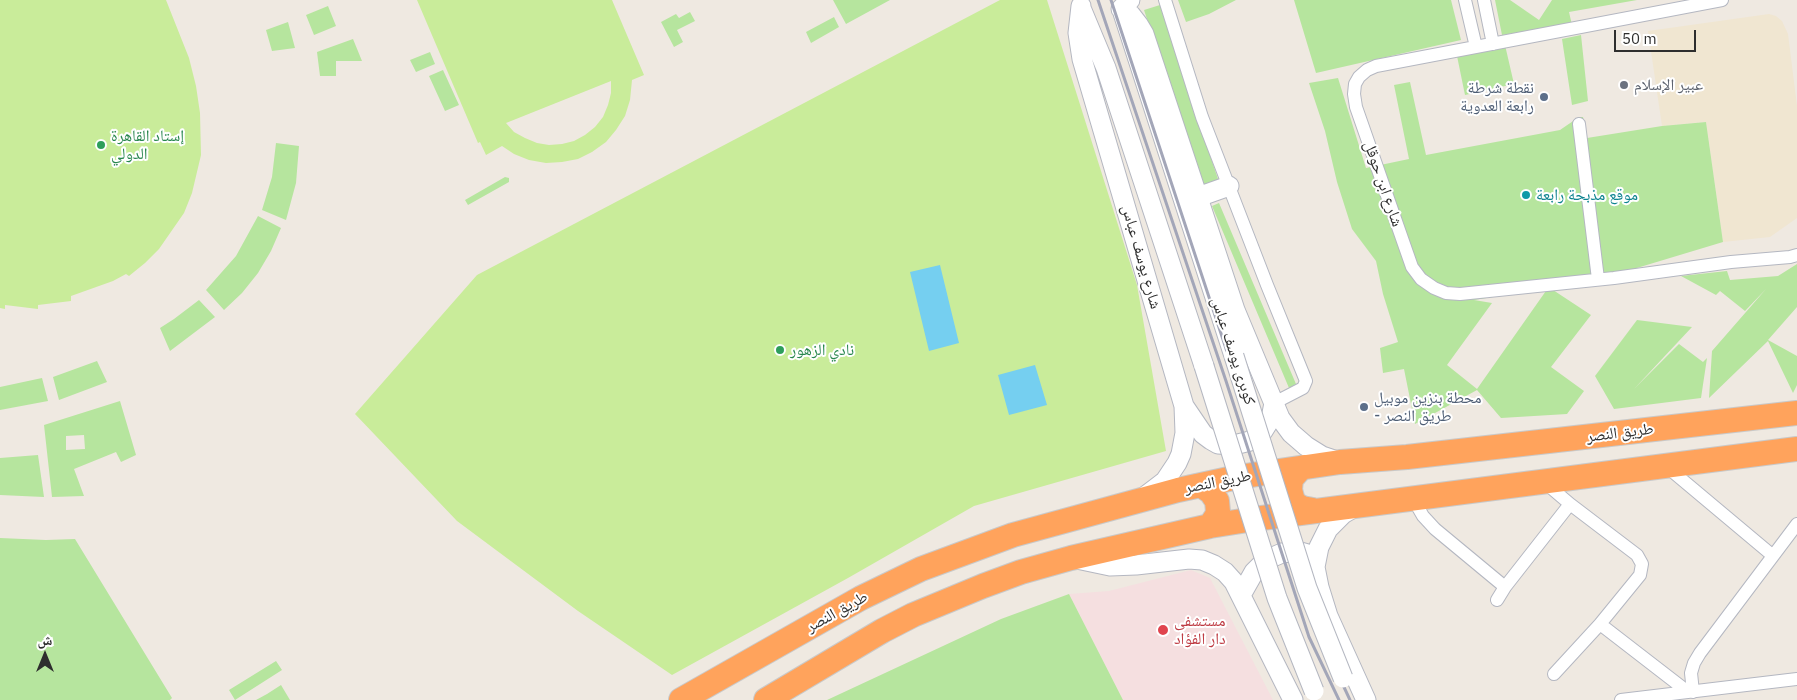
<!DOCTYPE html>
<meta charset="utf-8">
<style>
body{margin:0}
#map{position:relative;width:1797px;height:700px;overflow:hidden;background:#efe9e1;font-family:"IBM Plex Sans","Noto Naskh Arabic",sans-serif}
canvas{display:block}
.north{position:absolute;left:20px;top:630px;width:50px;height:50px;-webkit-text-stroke:4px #fff;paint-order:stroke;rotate:0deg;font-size:14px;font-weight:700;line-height:20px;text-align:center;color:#2e2e2e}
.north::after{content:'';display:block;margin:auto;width:18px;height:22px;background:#2e2e2e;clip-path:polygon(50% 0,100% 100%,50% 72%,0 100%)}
.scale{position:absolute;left:1614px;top:30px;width:82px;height:22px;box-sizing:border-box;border:2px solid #2e2e2e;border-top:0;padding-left:6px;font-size:15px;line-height:18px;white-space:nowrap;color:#2e2e2e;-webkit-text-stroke:4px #fff;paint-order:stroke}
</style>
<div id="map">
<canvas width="1797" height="700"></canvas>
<div class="north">ش</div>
<div class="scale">50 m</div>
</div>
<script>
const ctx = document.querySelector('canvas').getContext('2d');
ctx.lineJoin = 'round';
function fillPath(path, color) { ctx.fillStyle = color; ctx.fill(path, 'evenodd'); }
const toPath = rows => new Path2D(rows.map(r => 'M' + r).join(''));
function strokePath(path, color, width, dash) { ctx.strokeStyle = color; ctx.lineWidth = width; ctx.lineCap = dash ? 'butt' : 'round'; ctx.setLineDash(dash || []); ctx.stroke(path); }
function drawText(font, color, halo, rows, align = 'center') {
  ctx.font = font + ' "IBM Plex Sans","Noto Naskh Arabic",sans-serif'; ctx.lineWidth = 4; ctx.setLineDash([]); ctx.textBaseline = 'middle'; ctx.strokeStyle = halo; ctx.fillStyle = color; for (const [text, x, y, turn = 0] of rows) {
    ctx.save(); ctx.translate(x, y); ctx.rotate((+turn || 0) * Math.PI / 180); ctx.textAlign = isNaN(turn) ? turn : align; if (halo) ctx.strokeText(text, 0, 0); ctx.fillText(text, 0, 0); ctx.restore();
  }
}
fillPath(toPath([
 [1769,14,1776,16,1782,21,1788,34,1797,106,1797,218,1770,237,1723,242,1706,122,1662,126,1648,31]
]), '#f0e6d1');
fillPath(toPath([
 [1191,570,1210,578,1273,700,1123,700,1069,594,1109,591]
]), '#f5dfe0');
fillPath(toPath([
 [833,0,890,0,846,24],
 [1178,0,1236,0,1209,14,1186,22],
 [1294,0,1451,0,1461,40,1316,73],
 [1495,0,1510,0,1539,20,1552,0,1637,0,1569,12,1572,25,1502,35],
 [1160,5,1219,182,1203,187,1144,10],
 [328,6,336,26,314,35,306,15],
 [690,12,695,21,677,30,683,42,674,47,661,22,676,14,679,18],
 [834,17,839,27,811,43,806,32],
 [288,22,295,48,272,51,266,30],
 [1581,35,1588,101,1572,105,1562,39],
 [353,39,362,61,336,61,336,76,320,76,317,52],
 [1505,45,1514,84,1465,95,1457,56],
 [430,52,435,64,416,72,410,60],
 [443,70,459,105,445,111,429,76],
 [1338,78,1366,168,1409,159,1394,85,1410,82,1426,155,1560,130,1579,117,1583,117,1587,138,1662,126,1706,122,1723,242,1597,280,1550,288,1591,315,1551,367,1584,391,1567,414,1501,418,1477,390,1415,424,1404,369,1383,373,1380,348,1398,342,1383,294,1376,261,1352,229,1337,182,1325,131,1309,83],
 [1548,288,1477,389,1447,365,1492,303,1474,300],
 [276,143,299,146,296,183,286,220,262,210,272,177],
 [505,177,509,178,509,182,468,205,465,200],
 [1219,203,1296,384,1289,388,1212,206],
 [258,216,281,228,271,251,258,273,242,293,224,310,206,290,236,256],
 [1797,264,1797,307,1768,340,1797,356,1797,385,1793,393,1768,341,1709,398,1712,351,1766,289,1745,311,1720,291,1716,295,1681,276,1727,271,1730,280,1778,276],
 [199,300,215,317,170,351,160,328,174,319],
 [1637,320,1692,327,1634,389,1679,344,1703,362,1707,358,1701,398,1614,409,1595,376],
 [97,361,107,382,59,400,53,377],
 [42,378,48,401,0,410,0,387],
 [120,401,136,455,121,462,116,452,74,469,84,496,52,497,44,425],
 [84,435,85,449,66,450,66,436],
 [38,455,44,497,0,495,0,458],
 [0,538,46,540,75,539,172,698,170,700,0,700],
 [1069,594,1123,700,827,700,1001,619],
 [276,661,282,670,235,700,229,690],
 [281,685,290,700,256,700,267,694]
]), '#b6e59e');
fillPath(toPath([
 [0,0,166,0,189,58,196,86,200,113,201,155,192,193,184,213,159,249,145,263,129,276,126,274,113,281,71,296,71,301,38,305,38,309,5,305,5,309,0,308],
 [417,0,612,0,644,75,632,80,630,100,625,116,616,130,606,142,592,152,578,159,562,162,546,163,529,160,514,154,502,146,486,155,480,142,478,143],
 [611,81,611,93,608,105,603,117,595,127,585,135,574,141,562,144,549,145,537,143,525,138,514,132,506,123],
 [1000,0,1047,0,1137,285,1166,451,974,506,848,578,672,675,578,611,457,521,355,414,477,275]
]), '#c9ec9a');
fillPath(toPath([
 [940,265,959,343,929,351,910,272],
 [1035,365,1047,405,1009,415,998,375]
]), '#75cff0');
const street = toPath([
 [1165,0,1202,117,1267,285,1304,376,1306,381,1303,388,1274,403],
 [1465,0,1476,47],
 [1484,0,1493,44],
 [1722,0,1376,66,1367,70,1359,77,1355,84,1354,94,1356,107,1412,267,1421,279,1434,288,1446,293,1460,294,1614,278,1731,262,1790,257,1797,255],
 [1579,124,1598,279],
 [1667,467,1772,555],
 [1543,481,1570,504,1637,555,1642,564,1640,575,1600,624,1554,674],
 [1412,497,1423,516,1435,529,1505,587],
 [1497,600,1505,587,1570,504],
 [1600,624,1688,692],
 [1693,692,1691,673,1694,663,1700,653,1797,524],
 [1621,700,1797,679]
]);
const secondary = toPath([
 [1130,0,1121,9,1131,15,1138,24,1144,34,1235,310,1280,418,1291,433,1306,446,1322,456,1340,462],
 [1081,6,1078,33,1082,59,1184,406,1185,433,1181,454,1177,463,1165,481,1144,497],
 [1081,8,1106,68,1204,366],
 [1123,13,1234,356],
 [1198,197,1229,186],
 [1184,406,1203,434,1211,440,1218,444,1234,445,1250,441,1263,431,1271,418,1274,403],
 [1355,507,1343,514,1328,529,1319,547,1315,567,1319,587,1328,616,1366,700],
 [1072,558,1110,566,1136,565,1189,559,1202,560,1214,565,1225,572,1234,582,1293,700],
 [1241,595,1254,572,1266,560,1282,553,1291,552,1300,552,1311,555]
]);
const highway = toPath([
 [1304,467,1299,470,1291,479,1290,490,1293,501,1297,505,1302,508,1313,510],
 [1196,486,1202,486,1211,492,1217,501,1218,512,1216,517,1210,526],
 [681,700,861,598,921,569,1013,535,1178,490,1238,477,1340,462,1407,457,1797,413],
 [766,700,882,631,913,615,983,586,1021,572,1071,558,1210,526,1254,519,1797,449]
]);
strokePath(street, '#b4b7c1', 14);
strokePath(secondary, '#b4b7c1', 21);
strokePath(highway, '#c9c9c9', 26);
strokePath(street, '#fff', 12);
strokePath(secondary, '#fff', 19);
strokePath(highway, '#ffa35c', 24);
strokePath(toPath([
 [1098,0,1226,381,1309,637,1339,700],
 [1111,0,1236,379,1288,545,1319,634,1350,700]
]), '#a3a6b8', 3);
const secondaryBridge = toPath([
 [1234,356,1307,588,1343,678],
 [1204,366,1277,598,1314,691]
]);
strokePath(secondaryBridge, '#b4b7c1', 21, []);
strokePath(secondaryBridge, '#fff', 19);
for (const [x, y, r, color] of [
 [1624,85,5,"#6b7280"],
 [1544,97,5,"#5c6f8a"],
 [101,145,5,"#2e9e5b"],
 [1526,195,5,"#0f9aa8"],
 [780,350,5,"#2e9e5b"],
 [1364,407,5,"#5c6f8a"],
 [1163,630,6,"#e0444e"]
]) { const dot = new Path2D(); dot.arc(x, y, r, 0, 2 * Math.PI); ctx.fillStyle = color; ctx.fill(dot); strokePath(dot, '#fff', 2); }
drawText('16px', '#5b616d', '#fff', [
 ["عبير الإسلام",1634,85]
], 'left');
drawText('16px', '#4e5e75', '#fff', [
 ["نقطة شرطة",1534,88],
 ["رابعة العدوية",1534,106],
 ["محطة بنزين موبيل",1374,398,"left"],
 ["- طريق النصر",1374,416,"left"]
], 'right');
drawText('16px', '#27864d', '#fff', [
 ["إستاد القاهرة",111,136],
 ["الدولي",111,154],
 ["نادي الزهور",790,350]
], 'left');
drawText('16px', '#2e2e2e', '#fff', [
 ["شارع ابن حوقل",1383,184,71],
 ["شارع يوسف عباس",1141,257,74],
 ["كوبرى يوسف عباس",1233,351,72],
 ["طريق النصر",1620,433,-7],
 ["طريق النصر",1218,482,-11],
 ["طريق النصر",837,612,-29]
]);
drawText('16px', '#0d838f', '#fff', [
 ["موقع مذبحة رابعة",1536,195]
], 'left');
drawText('16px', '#be3a42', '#fff', [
 ["مستشفى",1174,621],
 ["دار الفؤاد",1174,639]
], 'left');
</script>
